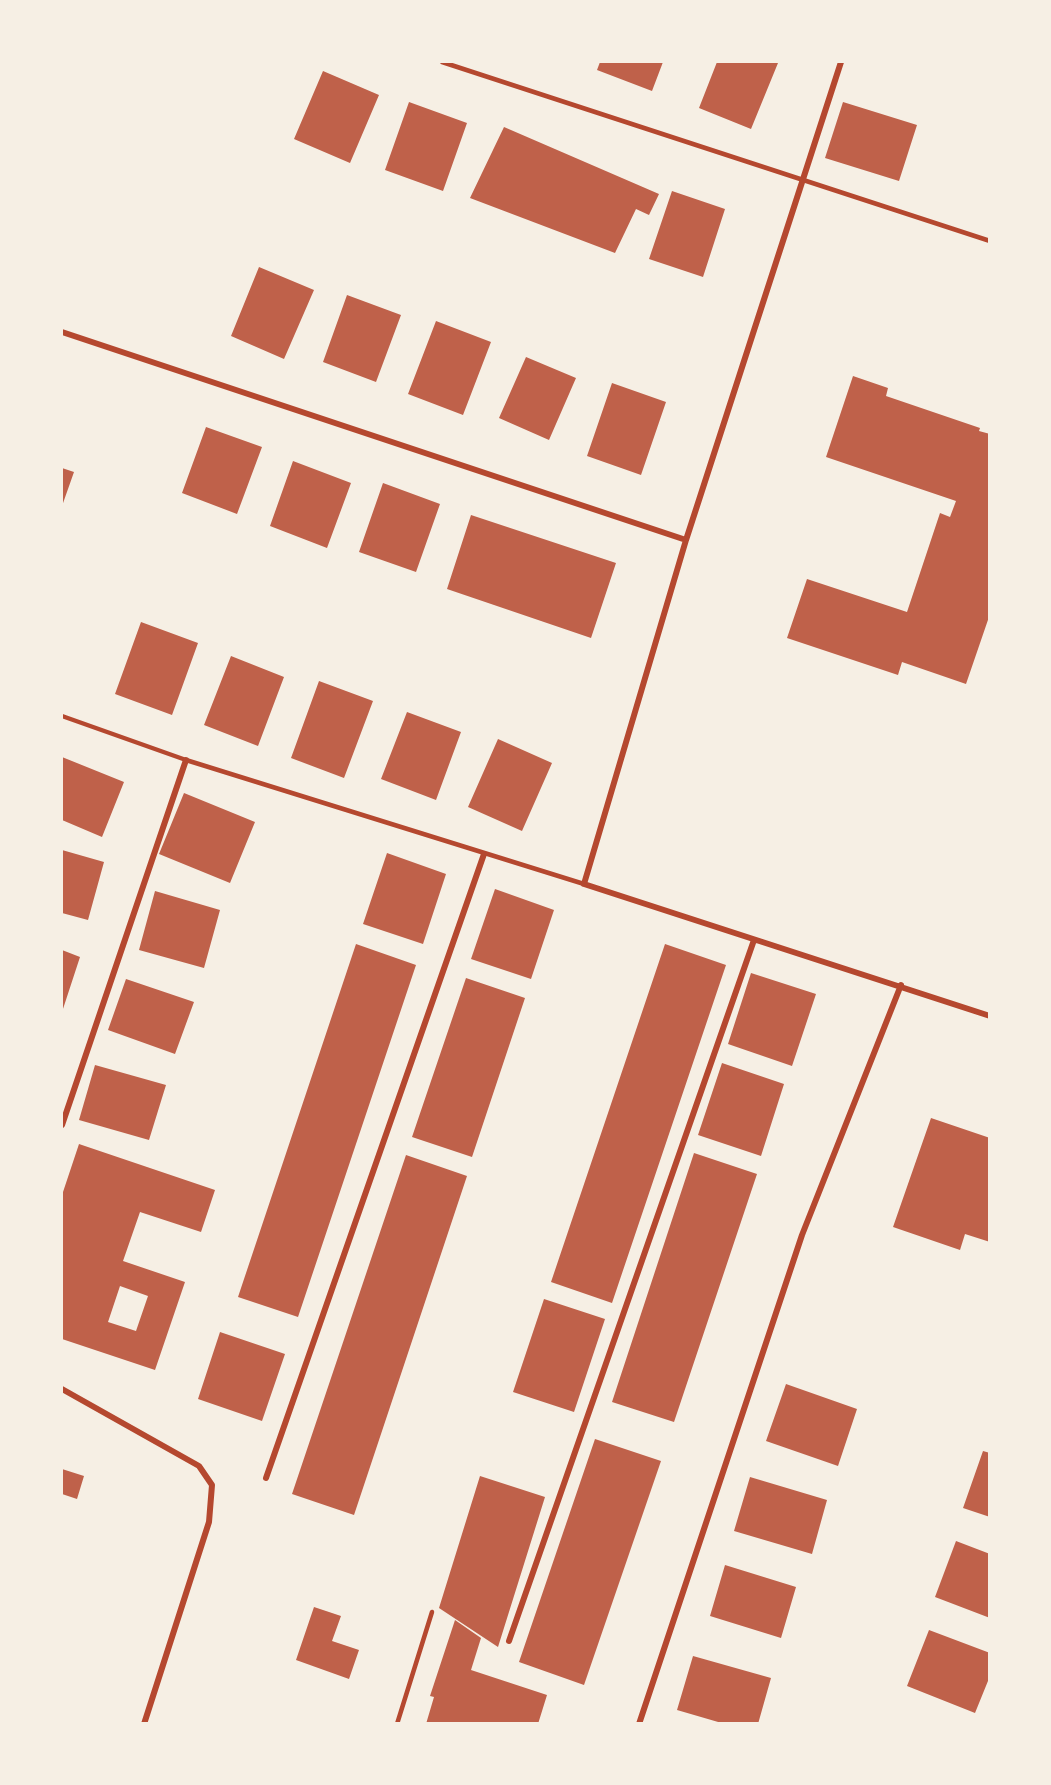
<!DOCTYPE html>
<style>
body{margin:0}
#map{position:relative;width:1051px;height:1785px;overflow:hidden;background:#f6efe4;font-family:Montserrat,sans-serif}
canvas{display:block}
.frame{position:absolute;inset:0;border:63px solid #f6efe4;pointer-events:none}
</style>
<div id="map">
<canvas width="1051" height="1785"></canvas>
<div class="frame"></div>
</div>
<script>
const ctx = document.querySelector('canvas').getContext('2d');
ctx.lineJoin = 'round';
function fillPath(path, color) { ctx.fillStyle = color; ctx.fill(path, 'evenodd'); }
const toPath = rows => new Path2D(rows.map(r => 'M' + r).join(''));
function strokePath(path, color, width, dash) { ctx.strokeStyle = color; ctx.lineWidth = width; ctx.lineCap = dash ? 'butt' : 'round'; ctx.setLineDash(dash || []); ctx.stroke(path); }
fillPath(toPath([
 [600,62,663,62,652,91,597,70],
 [717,62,778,63,751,129,699,108],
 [323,71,379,95,350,163,294,139],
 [409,102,467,123,443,191,385,170],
 [843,102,917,125,899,181,825,158],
 [504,127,659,194,649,215,636,209,615,253,470,198],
 [672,191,725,209,703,277,649,259],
 [259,267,314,290,284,359,231,336],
 [347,295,401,315,376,382,323,362],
 [436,321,491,342,463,415,408,394],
 [526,357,576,378,549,440,499,418],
 [853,376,888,388,886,396,980,428,979,431,990,434,990,614,966,684,902,662,898,675,787,638,807,579,907,612,940,513,950,517,956,501,826,457],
 [612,383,666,402,641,475,587,456],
 [206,427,262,447,237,514,182,493],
 [293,461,351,483,327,548,270,526],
 [62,468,74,472,62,506],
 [383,483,440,504,416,572,359,552],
 [471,515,616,563,591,638,447,589],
 [141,622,198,643,172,715,115,694],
 [231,656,284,677,258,746,204,725],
 [319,681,373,701,344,778,291,758],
 [407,712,461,732,436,800,381,779],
 [498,739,552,763,522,831,468,807],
 [62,757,124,782,102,837,62,820],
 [184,793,255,822,230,883,159,854],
 [62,850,104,862,88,920,62,913],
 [387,853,446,874,423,944,363,924],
 [495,889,554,910,531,979,471,959],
 [155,891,220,910,204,968,139,950],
 [356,944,416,965,298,1317,238,1297],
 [665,944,726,965,612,1303,551,1282],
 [62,950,80,957,62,1012],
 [751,973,816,994,792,1066,728,1044],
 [466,978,525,998,472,1157,412,1137],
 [126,979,194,1002,175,1054,108,1030],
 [722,1063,784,1084,761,1156,698,1135],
 [95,1065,166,1085,149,1140,79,1120],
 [931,1118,990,1138,990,1242,965,1234,960,1250,893,1227],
 [79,1144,215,1190,201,1232,140,1212,123,1261,185,1282,155,1370,62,1339,62,1195],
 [120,1286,148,1296,136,1331,108,1322],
 [694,1153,757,1174,674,1422,612,1402],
 [406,1155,467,1176,354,1515,292,1494],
 [544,1299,605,1319,574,1412,513,1392],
 [220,1332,285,1354,262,1421,198,1399],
 [786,1384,857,1409,838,1466,766,1441],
 [595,1439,661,1461,584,1685,519,1662],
 [983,1451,990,1453,990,1517,963,1508],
 [62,1469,84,1476,77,1499,62,1494],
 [480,1476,545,1497,498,1647,439,1608],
 [750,1477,827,1500,812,1554,734,1531],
 [956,1541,990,1554,990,1618,935,1597],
 [725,1565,796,1587,781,1638,710,1616],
 [314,1607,341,1616,332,1641,359,1650,349,1679,296,1660],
 [455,1620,481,1638,471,1670,547,1695,538,1724,426,1724,434,1697,430,1696],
 [929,1630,990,1653,990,1676,975,1713,907,1686],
 [693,1656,771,1678,758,1724,725,1724,677,1710]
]), '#bf614a');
strokePath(toPath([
 [442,62,990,241],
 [62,716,186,760,584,884],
 [397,1724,432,1612]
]), '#b5482f', 4.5);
strokePath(toPath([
 [841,62,686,540,584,884,990,1016],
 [62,332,686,540],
 [62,1125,186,760],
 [62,1389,199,1466,212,1485,209,1522,144,1724],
 [266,1478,484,854],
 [509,1641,754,940],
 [639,1724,802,1235,901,985]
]), '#b5482f', 6);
</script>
